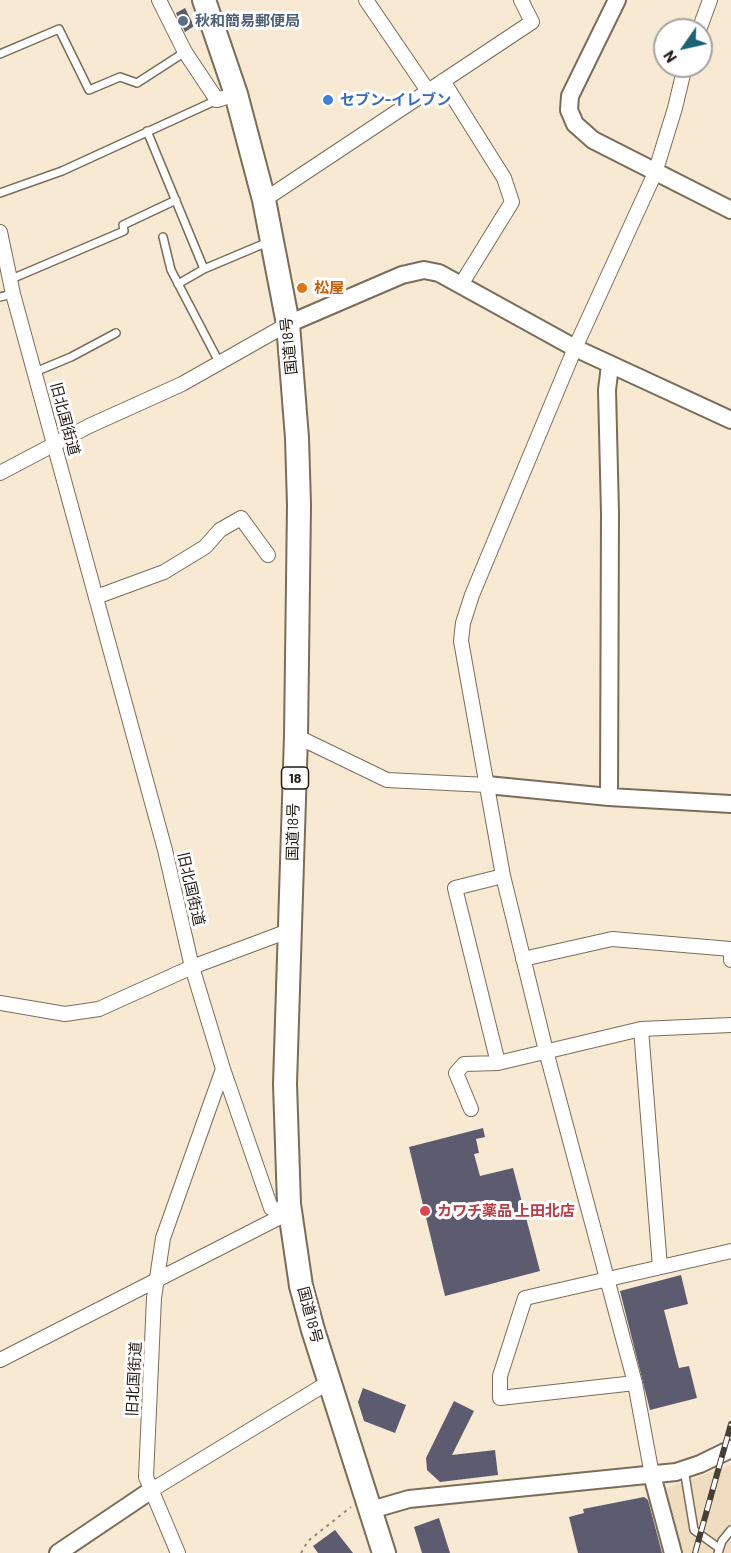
<!DOCTYPE html>
<meta charset="utf-8">
<style>
body{margin:0}
#map{position:relative;width:731px;height:1553px;overflow:hidden;background:#f7e9d2;font-family:Barlow,sans-serif}
canvas{display:block}
.north{position:absolute;left:653px;top:18px;width:60px;height:60px;box-sizing:border-box;background:#fff;border:2px solid #a6a3a0;border-radius:50%;rotate:236deg;font-size:16px;font-weight:700;line-height:24px;text-align:center;color:#201a12}
.north::after{content:'';display:block;margin:auto;width:21px;height:27px;background:#1b6272;clip-path:polygon(50% 0,100% 100%,50% 72%,0 100%)}
</style>
<div id="map">
<canvas width="731" height="1553"></canvas>
<div class="north">N</div>
</div>
<script>
const ctx = document.querySelector('canvas').getContext('2d');
ctx.lineJoin = 'round';
function fillPath(path, color) { ctx.fillStyle = color; ctx.fill(path, 'evenodd'); }
const toPath = rows => new Path2D(rows.map(r => 'M' + r).join(''));
function strokePath(path, color, width, dash) { ctx.strokeStyle = color; ctx.lineWidth = width; ctx.lineCap = dash ? 'butt' : 'round'; ctx.setLineDash(dash || []); ctx.stroke(path); }
function drawText(font, color, halo, rows, align = 'center') {
  ctx.font = font + ' Barlow,"Noto Sans JP",sans-serif'; ctx.lineWidth = 6; ctx.setLineDash([]); ctx.textBaseline = 'middle'; ctx.strokeStyle = halo; ctx.fillStyle = color; for (const [text, x, y, turn = 0] of rows) {
    ctx.save(); ctx.translate(x, y); ctx.rotate((+turn || 0) * Math.PI / 180); ctx.textAlign = isNaN(turn) ? turn : align; if (halo) ctx.strokeText(text, 0, 0); ctx.fillText(text, 0, 0); ctx.restore();
  }
}
fillPath(toPath([
 [731,1465,731,1553,681,1553,665,1489]
]), '#f0ddbf');
fillPath(toPath([
 [185,8,194,26,185,32,176,13],
 [483,1128,485,1137,476,1139,479,1153,474,1154,480,1176,513,1168,540,1271,445,1296,409,1147],
 [681,1275,688,1304,664,1310,679,1368,689,1366,697,1398,650,1410,620,1291],
 [363,1388,406,1405,395,1433,364,1421,358,1402],
 [454,1401,474,1411,452,1455,495,1450,498,1475,440,1482,427,1470,426,1458],
 [644,1497,648,1500,662,1553,578,1553,569,1517,584,1513,583,1509],
 [439,1518,450,1553,422,1553,414,1527],
 [335,1530,353,1553,318,1553,313,1546]
]), '#5d5b70');
const service = toPath([
 [0,54,59,29,89,90,120,77,137,83,185,52],
 [147,131,204,269],
 [0,193,62,171,217,100],
 [163,237,171,270,219,362],
 [9,280,124,231,123,225,176,200],
 [178,284,204,269,268,242],
 [0,297,13,294],
 [35,372,71,357,116,333],
 [684,1469,694,1530,719,1548],
 [718,1553,722,1541,731,1530]
]);
const minor = toPath([
 [159,0,185,52,217,100,236,94],
 [366,0,428,91],
 [699,30,710,0],
 [443,81,504,178,512,202,462,283],
 [264,200,532,22,521,0],
 [0,232,13,294,165,850,192,967,223,1069,271,1208,290,1212],
 [0,473,89,426,182,384,288,324],
 [96,597,164,572,205,547,220,530,241,518,268,555],
 [296,736,387,780,487,785],
 [503,876,455,888,498,1063,641,1029,731,1025],
 [523,959,612,939,731,949,731,960],
 [0,1003,65,1014,99,1009,192,967,291,930],
 [641,1029,660,1267],
 [471,1109,456,1073,464,1064,498,1063],
 [0,1360,290,1212],
 [635,1383,500,1398,500,1376,525,1298,731,1251],
 [652,1475,635,1383,546,1051,503,876,461,641,463,623,472,595,575,348,655,173,675,108,685,66],
 [150,1491,329,1382],
 [178,1553,146,1477,154,1298,163,1238,223,1069]
]);
const tertiary = toPath([
 [617,0,570,96,569,110,575,124,593,140,731,210],
 [288,324,402,275,424,270,439,273,575,348,731,420],
 [487,785,609,797,731,804],
 [609,797,610,513,607,390,610,365],
 [652,1475,673,1553],
 [371,1510,409,1499,676,1472,700,1464,731,1449],
 [58,1553,150,1491]
]);
const trunk = toPath([
 [204,0,236,94,264,200,288,324,297,438,299,505,296,736,285,1084,289,1204,301,1286,313,1330,384,1553]
]);
strokePath(service, '#7a6d59', 10);
strokePath(minor, '#7a6d59', 16);
strokePath(tertiary, '#7a6d59', 20);
strokePath(trunk, '#7a6d59', 26);
strokePath(toPath([
 [301,1553,308,1541,351,1507]
]), '#948979', 2, [3, 4.5]);
strokePath(service, '#fff', 7);
strokePath(minor, '#fff', 14);
strokePath(tertiary, '#fff', 16);
strokePath(trunk, '#fff', 22);
const rail = toPath([
 [695,1553,731,1424]
]);
strokePath(rail, '#463f34', 6);
strokePath(rail, '#fff', 4, [11]);
for (const [x, y, r, color] of [
 [183,21,6,"#5c6f8a"],
 [328,100,6,"#3f7fe0"],
 [302,288,6,"#e8710a"],
 [425,1211,6,"#e0444e"]
]) { const dot = new Path2D(); dot.arc(x, y, r, 0, 2 * Math.PI); ctx.fillStyle = color; ctx.fill(dot); strokePath(dot, '#fff', 2); }
for (const [x, y, w] of [
 [295,778,27]
]) { const box = new Path2D(); box.roundRect(x - w / 2, y - 11, w, 22, 4.5); ctx.fillStyle = '#fff'; ctx.fill(box); strokePath(box, '#201a12', 1.5); }
drawText('bold 14px', '#201a12', null, [
 ["18",295,778]
]);
drawText('bold 15px', '#4e5e75', '#fff', [
 ["秋和簡易郵便局",195,21]
], 'left');
drawText('bold 15px', '#366cbe', '#fff', [
 ["セブン-イレブン",340,100]
], 'left');
drawText('bold 15px', '#c56008', '#fff', [
 ["松屋",314,288]
], 'left');
drawText('15px', '#201a12', '#fff', [
 ["国道18号",289,346,-96],
 ["旧北国街道",65,419,75],
 ["国道18号",293,832,-89],
 ["旧北国街道",191,889,77],
 ["国道18号",310,1315,75],
 ["旧北国街道",134,1379,-87]
]);
drawText('bold 15px', '#be3a42', '#fff', [
 ["カワチ薬品 上田北店",437,1211]
], 'left');
</script>
